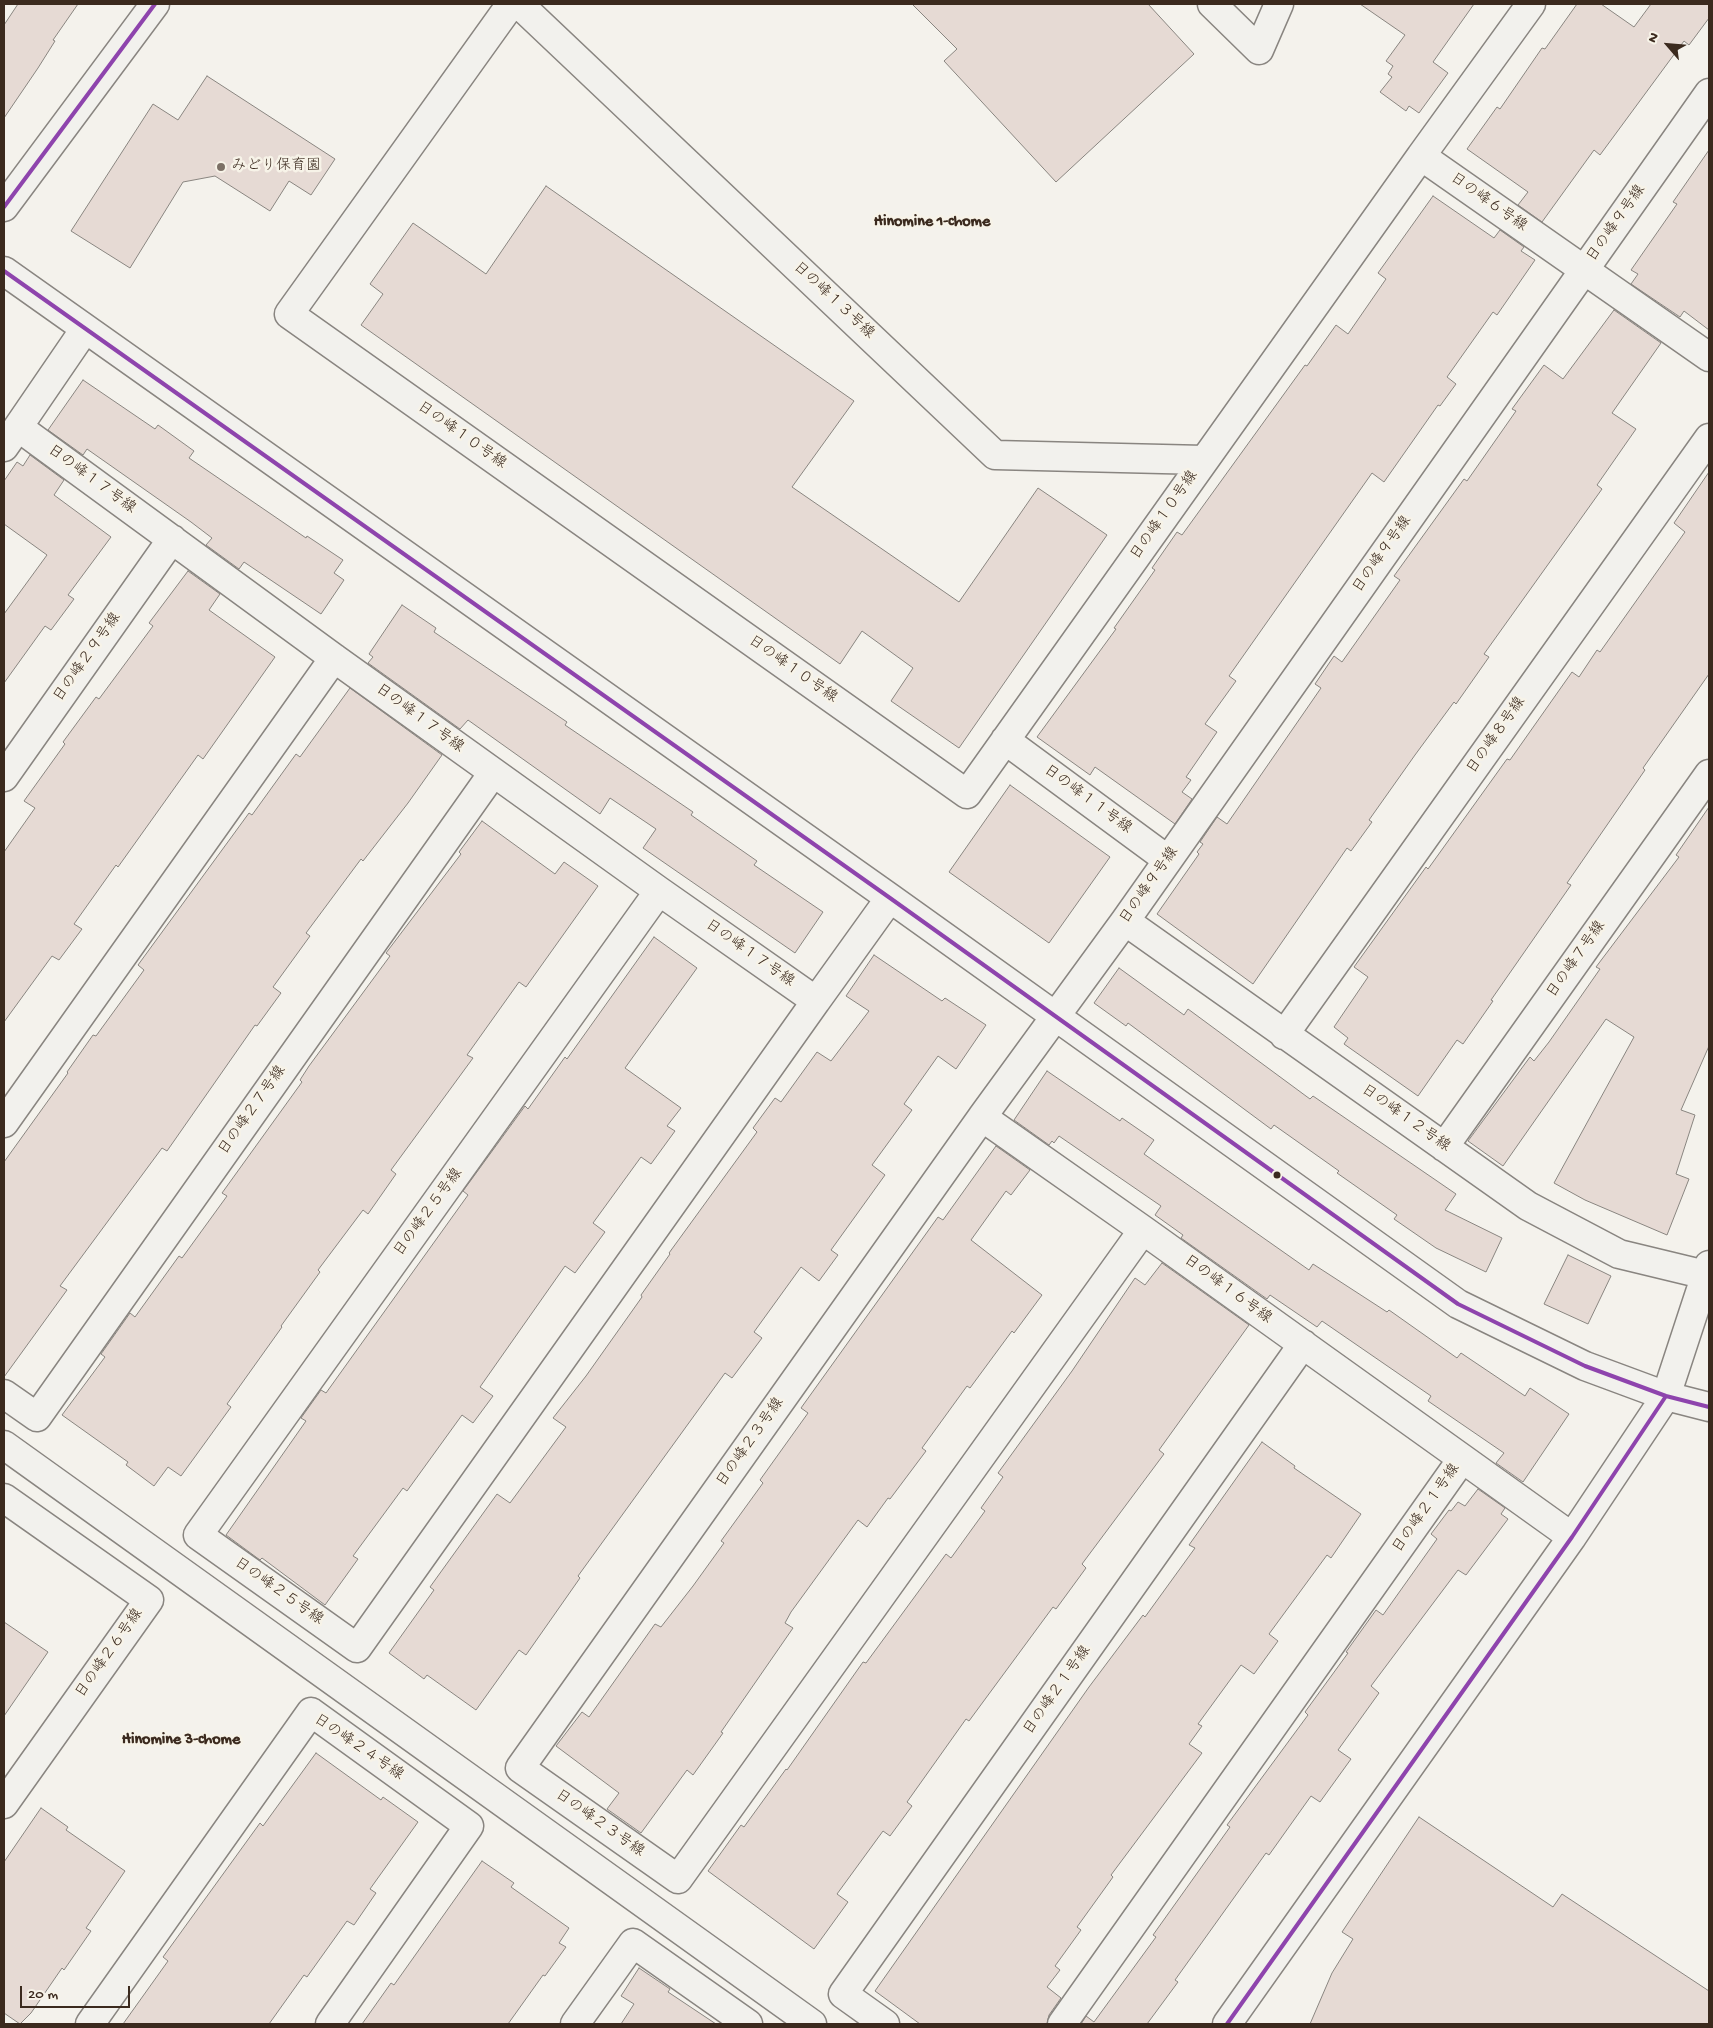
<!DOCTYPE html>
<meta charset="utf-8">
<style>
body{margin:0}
#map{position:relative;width:1713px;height:2028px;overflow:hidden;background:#f4f2ec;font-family:"Gochi Hand",sans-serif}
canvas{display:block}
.frame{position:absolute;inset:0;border:5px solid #3b2a1e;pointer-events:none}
.north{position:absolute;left:1643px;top:20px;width:50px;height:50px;-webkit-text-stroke:4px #f7f3e8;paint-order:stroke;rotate:297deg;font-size:14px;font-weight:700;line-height:20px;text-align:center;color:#3b2a1e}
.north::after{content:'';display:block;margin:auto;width:18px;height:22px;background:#3b2a1e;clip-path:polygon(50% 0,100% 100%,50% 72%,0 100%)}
.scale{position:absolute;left:20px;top:1986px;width:110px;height:22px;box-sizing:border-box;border:2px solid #3b2a1e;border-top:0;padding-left:6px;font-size:15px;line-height:18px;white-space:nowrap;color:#3b2a1e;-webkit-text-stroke:4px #f7f3e8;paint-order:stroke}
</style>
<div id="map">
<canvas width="1713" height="2028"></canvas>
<div class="frame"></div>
<div class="north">N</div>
<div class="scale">20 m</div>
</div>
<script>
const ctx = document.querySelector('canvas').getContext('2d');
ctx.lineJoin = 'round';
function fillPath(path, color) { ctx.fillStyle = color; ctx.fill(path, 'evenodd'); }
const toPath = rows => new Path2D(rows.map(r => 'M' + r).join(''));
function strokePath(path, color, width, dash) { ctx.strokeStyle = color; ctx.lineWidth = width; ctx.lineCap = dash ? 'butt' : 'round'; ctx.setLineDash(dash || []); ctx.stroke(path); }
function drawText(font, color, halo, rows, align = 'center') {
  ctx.font = font + ' "Gochi Hand","Klee One",sans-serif'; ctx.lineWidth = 5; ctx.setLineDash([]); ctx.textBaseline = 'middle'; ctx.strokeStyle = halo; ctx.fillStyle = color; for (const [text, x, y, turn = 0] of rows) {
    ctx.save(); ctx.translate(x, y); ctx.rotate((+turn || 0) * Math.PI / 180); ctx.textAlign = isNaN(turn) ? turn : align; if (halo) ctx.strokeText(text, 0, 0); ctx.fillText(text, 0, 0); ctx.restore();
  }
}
const building = toPath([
 [18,4,78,4,53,40,55,41,38,68,4,118,4,25,18,4],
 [912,4,1148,4,1194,54,1056,182,944,61,957,49,912,4],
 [1360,4,1474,4,1433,62,1448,73,1419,113,1409,106,1406,111,1380,92,1392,77,1388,74,1393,66,1386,61,1405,35,1360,4],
 [1577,4,1601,4,1634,27,1651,4,1709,4,1709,18,1689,45,1684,41,1600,155,1594,150,1542,222,1518,205,1528,192,1467,149,1497,107,1500,109,1542,48,1545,49,1577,4],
 [207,76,335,159,311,195,289,181,270,211,215,176,183,182,130,268,71,231,153,104,178,120,207,76],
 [1709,150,1709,330,1684,311,1680,317,1631,284,1638,274,1631,270,1677,204,1673,202,1709,150],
 [546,186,854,401,792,487,959,602,1038,488,1107,535,959,748,891,701,913,668,862,631,840,664,361,325,383,294,370,284,413,223,486,274,546,186],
 [1433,196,1494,238,1500,230,1524,247,1521,251,1535,260,1497,315,1493,312,1447,377,1456,384,1440,406,1438,405,1384,482,1372,473,1229,676,1236,681,1205,724,1217,732,1186,777,1191,780,1182,792,1192,799,1175,824,1095,767,1090,775,1037,737,1116,629,1114,628,1155,570,1152,568,1177,532,1182,535,1305,365,1307,366,1336,325,1348,334,1386,279,1378,273,1433,196],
 [1614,310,1661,343,1612,413,1636,429,1597,485,1602,489,1484,654,1489,657,1456,704,1454,702,1415,755,1369,820,1372,822,1351,851,1347,848,1253,984,1157,914,1199,854,1197,852,1203,844,1200,842,1217,817,1227,824,1321,688,1315,684,1334,656,1342,662,1400,580,1394,576,1464,479,1467,481,1516,411,1512,409,1544,365,1563,379,1614,310],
 [83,380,155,429,158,425,194,451,189,458,306,538,307,536,343,560,334,573,344,580,321,614,244,562,239,569,206,545,212,538,191,522,87,449,83,455,48,430,83,380],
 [30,455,64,480,54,495,111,537,68,595,74,599,51,630,45,626,4,683,4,614,47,555,4,524,4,481,17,462,23,466,30,455],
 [1709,472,1709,674,1643,768,1645,770,1567,883,1571,885,1491,1000,1493,1001,1463,1044,1457,1040,1418,1096,1344,1044,1348,1038,1334,1027,1368,977,1354,967,1426,867,1428,869,1507,759,1510,760,1572,672,1579,677,1597,650,1600,652,1685,532,1674,523,1709,472],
 [188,571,220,594,209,610,275,657,203,759,198,755,118,867,116,865,74,924,82,929,59,960,52,956,4,1022,4,852,35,808,24,801,65,744,63,742,96,697,99,699,153,626,149,623,188,571],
 [402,605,436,628,434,632,567,722,565,725,693,812,691,815,757,861,754,865,823,912,795,953,643,848,656,829,610,798,600,814,468,720,460,729,368,663,373,657,369,654,402,605],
 [350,688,442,755,408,803,363,861,361,859,306,933,310,936,273,987,281,993,257,1026,255,1025,167,1151,162,1148,60,1286,67,1290,4,1377,4,1162,68,1073,67,1072,93,1035,96,1036,144,970,138,965,249,813,252,815,296,754,300,757,350,688],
 [1010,785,1110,857,1049,943,949,872,1010,785],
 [1709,807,1709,1046,1681,1110,1695,1115,1676,1174,1689,1179,1667,1235,1585,1200,1554,1183,1634,1037,1606,1019,1503,1166,1468,1141,1530,1057,1534,1061,1549,1042,1600,969,1596,967,1679,857,1676,855,1709,807],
 [482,821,555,874,564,862,598,886,526,987,519,982,467,1055,473,1058,391,1170,396,1174,368,1214,363,1210,318,1270,320,1272,281,1326,282,1327,227,1404,231,1407,181,1476,168,1467,154,1486,126,1465,128,1462,62,1415,105,1357,101,1354,130,1313,135,1317,179,1256,182,1258,227,1196,222,1193,302,1082,300,1080,309,1066,390,956,386,953,461,854,459,852,482,821],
 [654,937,697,968,625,1068,681,1108,667,1126,675,1131,651,1164,641,1157,593,1223,605,1232,575,1273,565,1266,480,1387,493,1396,473,1423,462,1415,407,1491,403,1488,353,1556,358,1559,325,1605,262,1558,260,1560,226,1535,306,1421,301,1418,321,1390,326,1393,468,1195,463,1191,525,1106,528,1109,565,1057,567,1059,654,937],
 [874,955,942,1001,945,998,986,1025,956,1069,938,1056,904,1104,912,1110,872,1165,885,1175,831,1250,838,1255,819,1281,801,1267,754,1332,762,1338,732,1378,725,1373,578,1576,580,1578,526,1655,519,1650,476,1710,427,1675,424,1679,389,1653,434,1590,430,1587,497,1494,510,1503,566,1427,553,1418,586,1376,642,1297,641,1295,670,1254,669,1253,757,1132,753,1128,775,1098,781,1102,817,1052,831,1061,869,1011,846,996,874,955],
 [1119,968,1184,1015,1188,1009,1310,1099,1313,1096,1456,1194,1445,1210,1502,1238,1486,1272,1436,1248,1394,1219,1397,1215,1337,1173,1339,1171,1274,1125,1271,1129,1128,1023,1126,1026,1094,1003,1119,968],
 [1047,1071,1120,1121,1122,1118,1154,1140,1144,1154,1309,1270,1313,1264,1387,1312,1389,1310,1457,1358,1461,1353,1525,1396,1530,1388,1569,1414,1523,1482,1496,1463,1504,1453,1428,1401,1431,1396,1322,1321,1317,1327,1270,1295,1267,1299,1181,1238,1183,1235,1155,1215,1161,1206,1059,1136,1054,1143,1052,1141,1049,1145,1014,1120,1047,1071],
 [996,1146,1030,1170,1011,1195,1006,1191,971,1240,1042,1295,1014,1333,1012,1331,970,1388,967,1386,922,1448,926,1451,890,1499,888,1498,867,1527,858,1520,791,1612,785,1623,793,1628,721,1732,723,1733,693,1775,687,1770,641,1833,607,1809,619,1793,556,1746,582,1712,589,1717,655,1624,661,1627,693,1586,724,1543,721,1541,763,1483,760,1480,808,1413,801,1408,938,1217,943,1220,996,1146],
 [1568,1255,1611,1276,1588,1324,1544,1304,1568,1255],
 [1162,1263,1249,1325,1159,1450,1164,1454,1082,1564,1086,1568,1056,1609,1053,1607,969,1721,966,1719,907,1802,912,1806,890,1836,883,1831,837,1894,848,1902,814,1949,708,1871,741,1825,744,1827,786,1769,787,1770,863,1662,866,1663,946,1554,951,1558,985,1511,981,1508,1003,1477,998,1473,1072,1371,1135,1278,1145,1285,1162,1263],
 [1262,1442,1295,1466,1294,1468,1361,1514,1331,1558,1327,1555,1269,1634,1278,1641,1254,1674,1241,1665,1198,1724,1202,1726,1189,1744,1202,1753,1111,1875,1113,1877,1077,1927,1081,1930,1055,1966,1060,1970,1047,1987,1061,1998,1049,2015,1047,2024,920,2024,875,1991,1089,1687,1143,1615,1145,1617,1195,1548,1189,1545,1262,1442],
 [1478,1489,1505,1508,1501,1514,1508,1519,1466,1575,1458,1570,1371,1686,1379,1693,1338,1750,1351,1759,1320,1802,1311,1796,1269,1855,1266,1853,1175,1980,1178,1982,1147,2024,1081,2024,1086,2016,1094,2022,1156,1937,1153,1935,1230,1827,1227,1825,1308,1715,1305,1712,1348,1653,1346,1652,1376,1610,1383,1615,1437,1539,1431,1534,1449,1510,1451,1511,1458,1502,1465,1506,1478,1489],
 [4,1622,48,1652,4,1716,4,1622],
 [316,1753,381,1800,383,1797,418,1822,370,1889,376,1893,354,1925,347,1921,307,1977,304,1975,269,2024,123,2024,168,1961,163,1957,260,1823,263,1826,316,1753],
 [41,1808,68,1827,66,1830,125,1871,86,1928,91,1931,64,1970,62,1968,31,2013,20,2024,4,2013,4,1862,41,1808],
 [1419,1817,1553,1907,1562,1894,1709,1991,1709,2024,1310,2024,1332,1973,1353,1939,1342,1932,1419,1817],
 [482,1861,514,1883,511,1887,569,1928,559,1943,566,1947,545,1976,543,1975,508,2024,362,2024,391,1983,394,1985,482,1861],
 [639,1968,670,1989,668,1992,716,2024,621,2024,634,2004,621,1996,639,1968]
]);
fillPath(building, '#e6dad4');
strokePath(building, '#898580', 1);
const minor = toPath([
 [511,4,289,314,967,794,1421,156],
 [519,4,995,455,1204,460],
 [1212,4,1259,50,1279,4],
 [1531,4,1421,156,1709,357],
 [4,207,155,4],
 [4,271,890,898,1458,1304,1585,1366,1666,1396,1709,1407],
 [85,329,18,427,334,658,659,891,816,1001,890,898],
 [4,447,18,427],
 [1005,740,1168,860],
 [4,777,172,539],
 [659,891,198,1535,357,1648,816,1001],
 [1125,921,1528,1206,1619,1254,1706,1275],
 [1284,1035,1709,438],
 [982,1117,520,1768,678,1879,1143,1230],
 [4,1123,334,658],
 [1444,1147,1709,774],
 [4,1394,37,1417,493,773],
 [4,1445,812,2024],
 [4,1498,149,1600,4,1804],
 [1572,1537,1143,1230,982,1117,1125,921,1709,93],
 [90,2024,311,1712,469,1826,330,2024],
 [575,2024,633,1943,748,2024],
 [885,2024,843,1994,1303,1344],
 [1062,2024,1462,1459],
 [1227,2024,1572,1537,1666,1396,1709,1265]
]);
strokePath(minor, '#898580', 31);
strokePath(minor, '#f2f1ed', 28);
strokePath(toPath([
 [4,207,155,4],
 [4,271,890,898,1458,1304,1585,1366,1666,1396,1709,1407],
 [1227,2024,1572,1537,1666,1396]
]), '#8e44ad', 4);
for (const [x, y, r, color] of [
 [221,167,5,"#7c7066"],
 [1277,1175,4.5,"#3b2a1e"]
]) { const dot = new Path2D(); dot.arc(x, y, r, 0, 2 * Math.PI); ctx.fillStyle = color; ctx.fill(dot); strokePath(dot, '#f7f3e8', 2); }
drawText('15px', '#3b2a1e', '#f7f3e8', [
 ["みどり保育園",231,167]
], 'left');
drawText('15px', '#3b2a1e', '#f7f3e8', [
 ["日の峰６号線",1488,203,35],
 ["日の峰９号線",1617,224,-55],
 ["日の峰１３号線",833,301,43],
 ["日の峰１０号線",461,436,35],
 ["日の峰１７号線",91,480,36],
 ["日の峰１０号線",1165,516,-55],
 ["日の峰９号線",1383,555,-55],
 ["日の峰２９号線",88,658,-55],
 ["日の峰１０号線",792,670,35],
 ["日の峰１７号線",419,719,36],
 ["日の峰８号線",1497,736,-55],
 ["日の峰１１号線",1087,800,36],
 ["日の峰９号線",1150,886,-55],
 ["日の峰１７号線",749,954,35],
 ["日の峰７号線",1577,960,-55],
 ["日の峰２７号線",253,1111,-55],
 ["日の峰１２号線",1405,1119,35],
 ["日の峰２５号線",429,1213,-54],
 ["日の峰１６号線",1227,1290,36],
 ["日の峰２３号線",751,1443,-55],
 ["日の峰２１号線",1427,1509,-55],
 ["日の峰２５号線",278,1592,35],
 ["日の峰２６号線",110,1654,-55],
 ["日の峰２１号線",1058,1691,-55],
 ["日の峰２４号線",358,1748,34],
 ["日の峰２３号線",599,1824,35]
]);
drawText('bold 16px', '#3b2a1e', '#f7f3e8', [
 ["Hinomine 1-chome",932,223],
 ["Hinomine 3-chome",181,1741]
]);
</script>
